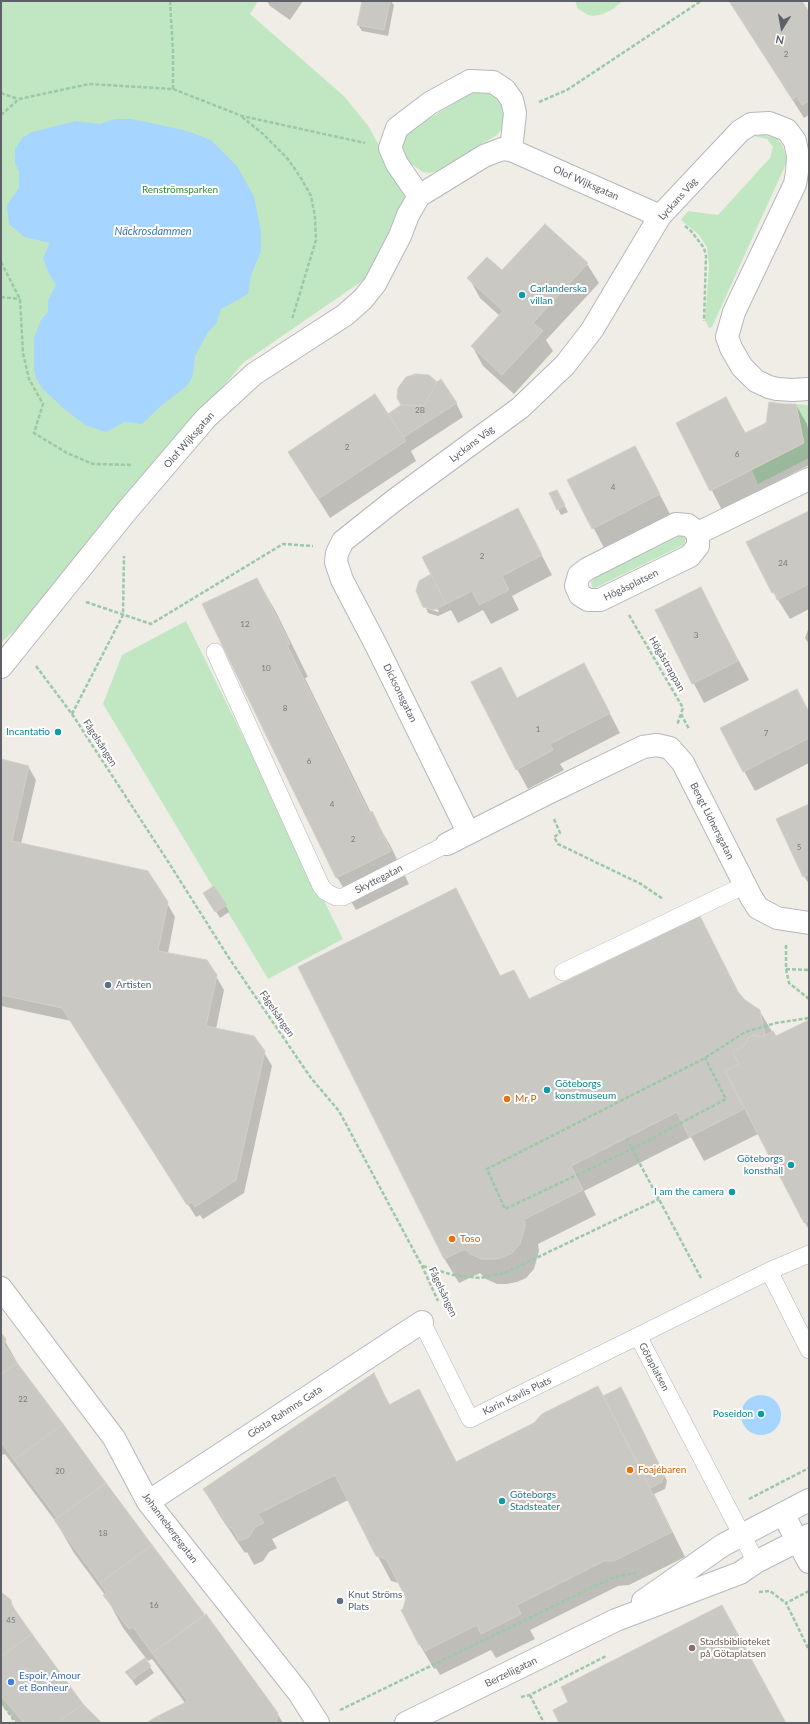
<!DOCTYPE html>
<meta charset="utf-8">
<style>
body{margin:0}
#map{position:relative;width:810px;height:1724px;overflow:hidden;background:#efede5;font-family:Lato,sans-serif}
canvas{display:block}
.frame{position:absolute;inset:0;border:2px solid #5d6066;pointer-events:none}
.north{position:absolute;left:762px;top:8px;width:40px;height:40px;-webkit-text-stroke:3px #fff;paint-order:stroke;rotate:191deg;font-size:11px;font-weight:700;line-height:16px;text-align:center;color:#5d6066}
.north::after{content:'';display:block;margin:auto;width:14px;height:18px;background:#5d6066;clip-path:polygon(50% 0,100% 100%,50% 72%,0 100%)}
</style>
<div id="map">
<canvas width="810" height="1724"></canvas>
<div class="frame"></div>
<div class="north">N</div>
</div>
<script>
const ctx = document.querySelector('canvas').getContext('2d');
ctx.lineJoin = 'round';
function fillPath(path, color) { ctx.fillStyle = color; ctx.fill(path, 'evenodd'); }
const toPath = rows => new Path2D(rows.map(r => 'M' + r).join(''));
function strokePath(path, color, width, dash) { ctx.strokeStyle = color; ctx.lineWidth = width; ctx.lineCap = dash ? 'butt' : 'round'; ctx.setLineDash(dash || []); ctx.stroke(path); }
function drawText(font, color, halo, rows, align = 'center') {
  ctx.font = font + ' Lato,sans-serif'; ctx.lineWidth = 4; ctx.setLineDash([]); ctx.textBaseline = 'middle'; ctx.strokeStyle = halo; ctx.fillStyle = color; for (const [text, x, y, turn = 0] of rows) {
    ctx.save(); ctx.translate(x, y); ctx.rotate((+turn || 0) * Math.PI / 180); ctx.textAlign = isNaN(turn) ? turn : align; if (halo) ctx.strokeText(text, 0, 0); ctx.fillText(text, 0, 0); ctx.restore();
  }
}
fillPath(toPath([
 [1,1,258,1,250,14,345,97,369,127,408,200,365,279,243,363,109,520,30,616,1,643],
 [575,1,623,1,613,9,603,14,593,16,588,15,578,9],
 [481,92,489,93,493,95,500,103,503,111,504,122,502,129,497,135,437,171,430,173,423,172,410,163,405,155,403,147,403,139,406,133,469,94],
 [764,135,777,139,782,144,787,159,785,166,712,327,709,328,705,320,709,266,707,247,699,235,681,220,688,211,718,215,770,158,773,147,767,139,753,136],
 [796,404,807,405,809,407,809,458,758,484,752,470,804,443],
 [680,536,683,536,686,539,683,545,601,585,595,588,592,587,591,582,595,578],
 [186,621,343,939,268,979,103,704,122,655]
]), '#c1e7c2');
fillPath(toPath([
 [115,119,131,119,151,123,187,131,211,140,237,166,254,197,261,231,261,251,251,276,248,294,221,309,216,324,208,332,195,356,193,375,188,385,162,405,142,424,125,422,106,432,85,425,62,407,42,388,36,378,34,369,34,338,41,320,48,312,48,300,56,285,49,274,43,258,50,243,24,237,9,224,7,205,19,188,19,171,15,164,15,149,22,138,32,132,76,121,100,124],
 '741 1415a20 20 0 1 1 40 0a20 20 0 1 1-40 0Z'
]), '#a6d5ff');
fillPath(toPath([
 [267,1,303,1,290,20,270,6],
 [363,1,391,1,394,5,388,36,362,31,358,25],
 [730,1,801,1,809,14,809,115,804,118],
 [587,264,599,283,546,340,553,351,514,394,483,366,472,346,500,316,480,298,469,278,502,272],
 [726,398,746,434,767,423,796,405,807,424,809,434,809,465,722,510,677,423],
 [456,403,463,417,411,451,416,461,330,518,289,452,388,415],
 [645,466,670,514,604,548,569,480],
 [560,497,568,512,561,515,558,509],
 [809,512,809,609,790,619,773,592],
 [528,529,552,575,512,596,519,610,491,624,483,610,458,623,451,610,438,616,428,613,426,608,438,612,439,610,424,606],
 [257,579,276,612,308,677,305,678,371,813,390,845,409,884,356,910,337,877],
 [701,589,749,680,704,703,656,611],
 [809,627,809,644,805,638],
 [584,664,620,733,560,764,564,770,528,789,517,769,517,699],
 [809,712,809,763,755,791,744,771],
 [1,761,28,766,36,780,21,844,167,903,175,917,168,953,216,976,224,990,216,1029,264,1052,272,1066,244,1193,203,1219,200,1215,196,1217,71,1021,1,1006],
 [809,805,809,884,804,876],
 [214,887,229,912,220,918,208,899],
 [455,890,501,977,513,971,530,1000,699,917,713,942,741,997,759,1010,776,1038,809,1021,809,1230,758,1134,704,1161,691,1137,584,1191,596,1215,538,1244,539,1251,534,1269,526,1278,517,1282,507,1284,497,1284,486,1279,480,1273,459,1283,444,1258],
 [1,1334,23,1373,277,1713,283,1723,148,1723,185,1703,152,1659,148,1661,123,1628,105,1595,74,1553,56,1522,5,1454,1,1455],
 [373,1374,390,1405,419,1390,457,1463,603,1397,625,1394,667,1481,665,1489,654,1494,685,1557,629,1585,618,1586,530,1630,535,1639,496,1658,491,1650,440,1675,436,1668,434,1669,420,1645,407,1598,399,1583,391,1581,348,1500,272,1539,277,1548,269,1552,263,1561,254,1565,247,1552,245,1553,218,1513,204,1489],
 [1,1593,10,1601,25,1626,82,1705,101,1723,17,1723,1,1704],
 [145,1660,154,1673,136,1686,127,1672]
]), '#0003');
const building = toPath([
 [362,1,390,1,384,30,357,25,362,1],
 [729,1,802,1,809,12,809,101,802,105,797,96,792,99,729,1],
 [545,224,588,263,533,323,543,331,502,375,471,346,503,311,467,278,487,257,502,270,545,224],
 [416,374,429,375,437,382,424,406,401,405,397,398,398,388,406,377,416,374],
 [441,379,457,403,404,437,388,414,401,405,424,406,437,382,441,379],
 [375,394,406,441,318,499,288,452,375,394],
 [726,397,745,433,766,423,769,402,784,404,796,404,804,443,710,491,676,423,726,397],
 [635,446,660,494,592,529,567,480,635,446],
 [557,490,565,505,557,510,549,493,557,490],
 [518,508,542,555,502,576,509,590,479,605,472,591,446,604,422,557,518,508],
 [809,511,809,584,777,600,774,592,772,593,746,542,809,511],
 [431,574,446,604,434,610,423,607,416,591,419,581,431,574],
 [257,578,290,644,287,645,369,813,372,811,391,851,336,878,202,604,257,578],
 [701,587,738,661,692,684,655,610,701,587],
 [584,663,610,713,550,744,553,750,516,770,471,682,501,667,517,698,584,663],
 [797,689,809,712,809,738,743,772,720,728,797,689],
 [1,759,29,766,12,841,148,871,168,902,158,951,207,960,217,975,206,1026,254,1036,265,1051,236,1180,195,1207,192,1202,187,1205,62,1008,1,995,1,759],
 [809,804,809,874,803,877,776,819,809,804],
 [214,886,227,905,215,912,203,893,214,886],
 [456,888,500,976,514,970,529,999,700,916,737,991,745,1000,760,1010,765,1036,761,1037,753,1035,748,1038,745,1045,733,1052,739,1064,725,1071,744,1109,689,1137,677,1112,571,1166,583,1190,521,1221,522,1222,525,1221,525,1226,520,1244,512,1253,498,1259,482,1259,471,1254,465,1249,444,1259,298,967,456,888],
 [809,1020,809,1220,804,1223,725,1071,739,1064,733,1052,745,1045,747,1040,751,1036,756,1035,761,1037,773,1031,776,1036,809,1020],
 [1,1333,6,1339,4,1345,17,1363,1,1374,1,1333],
 [17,1363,63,1424,14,1460,1,1442,1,1374,17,1363],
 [374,1373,389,1405,419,1389,456,1462,534,1423,542,1414,598,1386,672,1532,614,1561,604,1561,517,1605,521,1614,481,1634,477,1625,425,1651,422,1644,419,1645,401,1610,403,1609,406,1598,386,1559,376,1556,335,1475,258,1514,264,1523,255,1527,249,1537,239,1541,232,1528,230,1528,203,1489,374,1373],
 [621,1387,664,1474,662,1482,650,1488,603,1396,621,1387],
 [63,1424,106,1483,57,1518,14,1460,63,1424],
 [106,1483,152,1545,100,1583,54,1520,106,1483],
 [152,1545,205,1615,152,1653,133,1627,129,1629,103,1595,107,1593,100,1583,152,1545],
 [1,1592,11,1600,12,1606,32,1634,1,1656,1,1592],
 [722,1605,786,1723,559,1723,553,1710,568,1702,561,1687,722,1605],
 [206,1614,278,1713,276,1723,162,1723,158,1716,188,1701,152,1653,206,1614],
 [32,1634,83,1704,56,1723,24,1723,1,1696,1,1656,32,1634],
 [145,1658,151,1666,132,1680,125,1672,145,1658],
 [83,1704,102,1723,56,1723,83,1704],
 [158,1716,162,1723,146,1723,158,1716]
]);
fillPath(building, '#cac8c2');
strokePath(building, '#d4cfc3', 1);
const lane = toPath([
 [215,652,321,886,326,892,336,897,343,897,447,844],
 [563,972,745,885],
 [769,1271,809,1254],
 [422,1322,470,1419,638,1336],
 [756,1562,638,1336,769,1271,809,1350]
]);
const street = toPath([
 [419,196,397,164,390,148,397,128,430,103,470,81,493,82,505,90,512,100,515,113,511,150],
 [676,524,688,525,698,533,698,546,690,556,600,600,588,600,580,595,576,586,579,575,587,569,676,524],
 [698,533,809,479],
 [1,667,125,513,206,418,254,374,345,315,363,299,375,284,400,236,408,215,419,196,484,156,502,149,511,150,660,216],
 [468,832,376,645,342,580,336,562,337,553,343,541,396,499,520,408,565,365,592,330,660,216,740,131,751,124,769,123,787,130,795,141,798,156,797,172,795,184,734,312,727,337,731,348,742,367,756,381,769,387,777,389,792,390,809,389],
 [447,844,546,794,643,747,657,745,670,748,683,763,751,897,758,908,777,918,809,923],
 [1,1288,114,1438,148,1502,299,1693,318,1723],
 [148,1502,422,1322],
 [783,1514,809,1562]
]);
const secondary = toPath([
 [643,1601,723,1545,809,1500],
 [406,1723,616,1620,740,1573,756,1562,809,1535]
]);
strokePath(lane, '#b5b7bc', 18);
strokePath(street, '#b5b7bc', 24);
strokePath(secondary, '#b6b9bf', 24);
strokePath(toPath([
 [170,1,173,52,173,89],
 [1,93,18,99],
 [539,102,567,90,701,1],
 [1,115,19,99,89,84,173,89,242,116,365,143],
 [242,117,263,134,287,158,301,178,311,196,315,217,316,240,292,319],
 [685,226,691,231,704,248,706,256,704,321],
 [1,262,20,299,23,353,29,379,43,404,34,433,67,453,93,464,133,465],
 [1,297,20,299],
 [86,602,151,624,283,544,313,546],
 [629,615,683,708,677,725],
 [36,666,72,714,169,863,229,958,311,1078,339,1111,422,1266,438,1301],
 [72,714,123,615,124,556],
 [681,714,689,729],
 [554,819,560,833,554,837,558,844,641,884,663,899],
 [786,945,786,969,789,983,809,999],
 [786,969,809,970],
 [627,1138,632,1149,726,1099,705,1058],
 [423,1266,453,1275,480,1278,505,1273,659,1199],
 [701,1278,632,1149,505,1209,487,1169,705,1058,745,1032,776,1023,809,1018],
 [749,1499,809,1468],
 [809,1591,786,1603,809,1650],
 [759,1592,770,1591,786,1603],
 [530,1695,544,1723],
 [521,1697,530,1695,606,1656],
 [1,1702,16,1723],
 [340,1710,614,1577,636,1573]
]), '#9ac8a9', 2.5, [4, 2]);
strokePath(lane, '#fff', 17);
strokePath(street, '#fff', 22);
strokePath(secondary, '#fff', 22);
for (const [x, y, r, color] of [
 [522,295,4,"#0f9aa8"],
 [58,732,4,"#0f9aa8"],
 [108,985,4,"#5c6f8a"],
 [547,1090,4,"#0f9aa8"],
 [507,1099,4,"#e8710a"],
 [791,1165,4,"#0f9aa8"],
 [732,1192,4,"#0f9aa8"],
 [452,1239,4,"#e8710a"],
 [761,1414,4,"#0f9aa8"],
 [630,1470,4,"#e8710a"],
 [502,1501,4,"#0f9aa8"],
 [340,1601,4,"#5c6f8a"],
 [692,1648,4,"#8d6e63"],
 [11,1682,4,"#3f7fe0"]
]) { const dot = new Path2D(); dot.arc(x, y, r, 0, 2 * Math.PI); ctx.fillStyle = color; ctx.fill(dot); strokePath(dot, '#fff', 1.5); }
drawText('8px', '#787a7d', null, [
 ["2",786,54],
 ["2B",420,410],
 ["2",347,447],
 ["6",737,454],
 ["4",613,487],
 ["2",482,556],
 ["24",783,563],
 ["12",245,624],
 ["3",696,635],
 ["10",266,668],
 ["8",285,708],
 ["1",538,729],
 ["7",766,733],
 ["6",309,761],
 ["4",332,804],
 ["2",353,839],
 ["5",799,847],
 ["22",23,1399],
 ["20",60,1471],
 ["18",103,1533],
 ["16",154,1605],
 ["45",11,1620]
]);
drawText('10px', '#5d6066', '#fff', [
 ["Olof Wijksgatan",586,183,24],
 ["Lyckans Väg",678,199,-48],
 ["Olof Wijksgatan",189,440,-49],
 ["Lyckans Väg",472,444,-37],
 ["Högåsplatsen",631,585,-26],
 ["Högåstrappan",667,664,60],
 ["Dicksonsgatan",400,693,64],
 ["Fågelsången",100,743,57],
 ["Bengt Lidnersgatan",712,821,63],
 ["Skyttegatan",379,879,-27],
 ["Fågelsången",277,1014,56],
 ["Fågelsången",443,1292,65],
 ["Götaplatsen",654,1367,62],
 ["Karin Kavlis Plats",517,1396,-26],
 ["Gösta Rahmns Gata",285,1412,-33],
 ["Johannebergsgatan",170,1528,53],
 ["Berzeliigatan",511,1672,-26]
]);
drawText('10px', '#34863a', '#fff', [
 ["Renströmsparken",180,190]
]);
drawText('10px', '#0d838f', '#fff', [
 ["Carlanderska",530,289,"left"],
 ["villan",530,301,"left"],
 ["Incantatio",50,732],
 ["Göteborgs",555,1084,"left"],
 ["konstmuseum",555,1096,"left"],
 ["Göteborgs",783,1159],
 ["konsthall",783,1171],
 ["I am the camera",724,1192],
 ["Poseidon",753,1414],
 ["Göteborgs",510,1495,"left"],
 ["Stadsteater",510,1507,"left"]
], 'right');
drawText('10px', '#4e5e75', '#fff', [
 ["Artisten",116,985],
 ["Knut Ströms",348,1595],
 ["Plats",348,1607]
], 'left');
drawText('10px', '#c56008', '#fff', [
 ["Mr P",515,1099],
 ["Toso",460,1239],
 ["Foajébaren",638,1470]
], 'left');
drawText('10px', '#785e54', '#fff', [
 ["Stadsbiblioteket",700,1642],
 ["på Götaplatsen",700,1654]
], 'left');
drawText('10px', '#366cbe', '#fff', [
 ["Espoir, Amour",19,1676],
 ["et Bonheur",19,1688]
], 'left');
drawText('italic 11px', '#4075b3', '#fff', [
 ["Näckrosdammen",153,231]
]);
</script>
